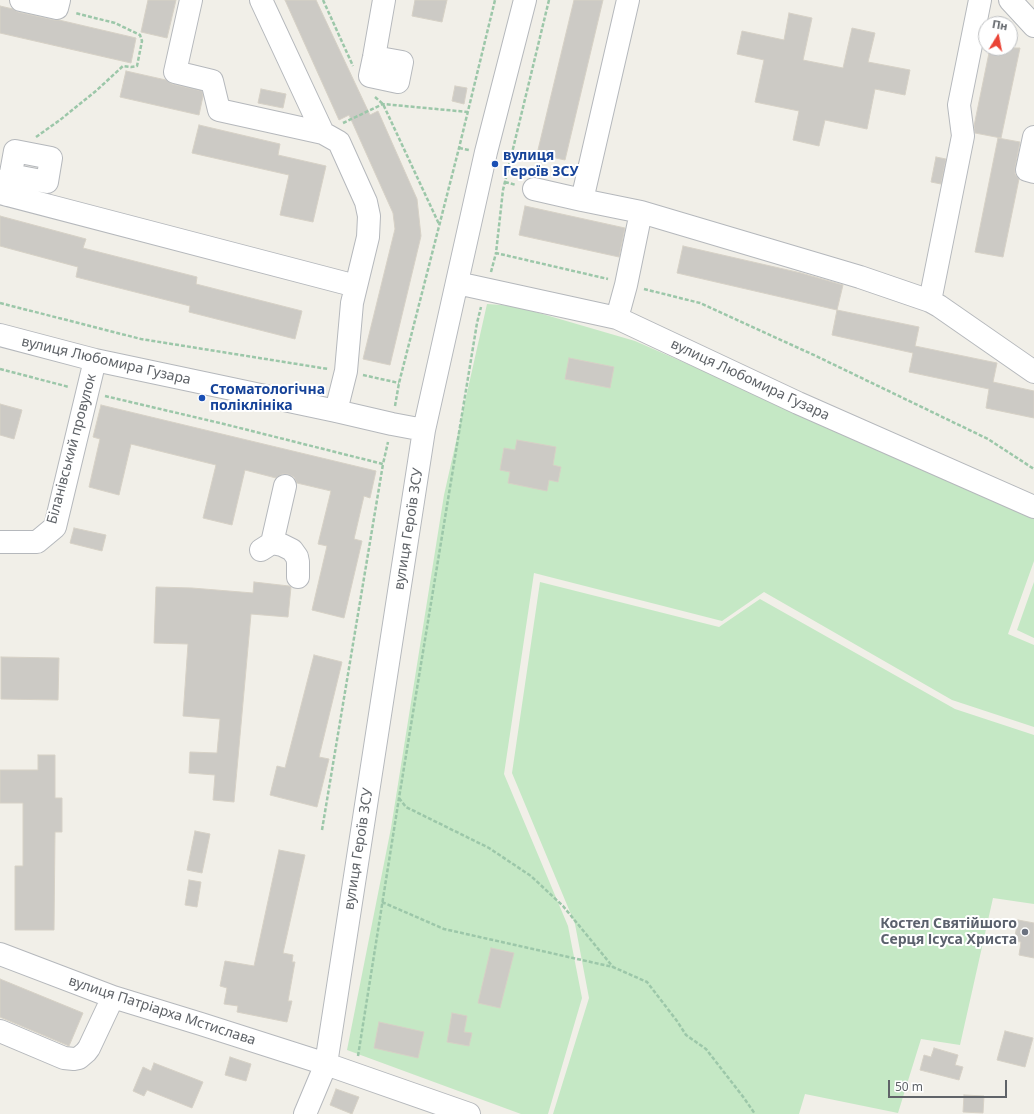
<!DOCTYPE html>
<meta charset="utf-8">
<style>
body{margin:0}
#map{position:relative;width:1034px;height:1114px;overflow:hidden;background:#f1efe8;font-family:"Noto Sans",sans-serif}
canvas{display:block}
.north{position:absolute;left:978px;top:16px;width:40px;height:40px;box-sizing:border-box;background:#fff;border:1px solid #bfc1c3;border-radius:50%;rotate:10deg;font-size:11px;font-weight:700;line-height:16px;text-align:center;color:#5f6368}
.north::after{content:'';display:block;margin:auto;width:14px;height:18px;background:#ea4335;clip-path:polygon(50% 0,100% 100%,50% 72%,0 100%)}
.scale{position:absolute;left:888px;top:1080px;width:119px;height:18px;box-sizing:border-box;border:2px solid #5f6368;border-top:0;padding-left:5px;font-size:12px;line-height:14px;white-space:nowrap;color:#5f6368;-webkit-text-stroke:3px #fff;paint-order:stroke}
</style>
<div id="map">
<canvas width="1034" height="1114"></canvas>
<div class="north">Пн</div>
<div class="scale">50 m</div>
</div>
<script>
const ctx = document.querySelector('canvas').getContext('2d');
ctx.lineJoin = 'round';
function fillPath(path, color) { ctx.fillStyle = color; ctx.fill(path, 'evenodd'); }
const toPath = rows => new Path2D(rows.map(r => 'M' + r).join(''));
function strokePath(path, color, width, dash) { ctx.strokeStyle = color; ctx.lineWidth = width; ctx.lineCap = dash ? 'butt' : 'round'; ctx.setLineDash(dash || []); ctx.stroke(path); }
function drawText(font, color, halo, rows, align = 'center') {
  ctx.font = font + ' "Noto Sans",sans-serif'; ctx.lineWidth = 4; ctx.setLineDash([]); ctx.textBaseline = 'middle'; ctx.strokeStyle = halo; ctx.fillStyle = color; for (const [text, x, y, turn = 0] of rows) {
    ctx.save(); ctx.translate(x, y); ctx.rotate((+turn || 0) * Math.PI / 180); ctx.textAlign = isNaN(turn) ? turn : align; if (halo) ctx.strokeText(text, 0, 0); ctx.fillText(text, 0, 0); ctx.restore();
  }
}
fillPath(toPath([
 [487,304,515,306,635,341,1034,515,1034,561,1008,634,1034,645,1034,727,952,700,764,592,722,621,534,573,504,774,568,926,582,998,548,1114,521,1114,347,1050,391,828,444,495],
 [540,582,719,627,760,599,955,709,1034,735,1034,904,993,898,960,1045,921,1039,898,1113,805,1094,799,1114,553,1114,589,998,575,924,512,773],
 [1034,582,1034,638,1017,630]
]), '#c5e8c5');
const building = toPath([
 [148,0,176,0,167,38,141,32,148,0],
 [285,0,316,0,370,115,378,111,417,199,421,236,390,365,363,359,395,229,393,213,349,115,339,120,285,0],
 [415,0,447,0,442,22,412,16,415,0],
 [574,0,603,0,565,160,537,154,574,0],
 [0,6,13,9,18,12,54,20,59,20,136,38,131,63,0,33,0,6],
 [789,13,812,18,803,60,843,68,852,28,875,33,868,62,910,70,905,95,875,89,867,129,825,120,819,146,793,140,799,111,755,102,764,60,737,54,742,31,784,40,789,13],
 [990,48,1020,48,1001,138,975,133,974,126,990,48],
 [126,71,166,80,172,84,202,91,203,96,199,115,120,97,126,71],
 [455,86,467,88,464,104,452,101,455,86],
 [261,89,286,94,283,108,258,103,261,89],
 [199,125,280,144,278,155,326,166,313,222,280,215,289,175,192,153,199,125],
 [998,138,1020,142,1015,168,1015,174,1019,179,1003,257,975,252,998,138],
 [936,157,946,159,941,184,931,182,936,157],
 [525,206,625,228,619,257,519,235,525,206],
 [0,216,86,239,83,248,197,277,196,284,302,311,295,339,189,312,190,306,76,277,78,267,0,246,0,216],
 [683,246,801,273,843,285,837,310,677,273,683,246],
 [837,310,919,327,915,346,997,363,993,382,1034,391,1034,418,986,408,989,389,909,372,913,353,832,335,837,310],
 [569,358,614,367,610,388,565,379,569,358],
 [0,404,22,410,14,439,0,435,0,404],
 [101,405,376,471,370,498,364,496,354,539,362,541,344,618,312,610,327,546,318,544,331,491,297,483,294,477,288,474,282,474,276,478,245,470,232,525,203,518,216,465,131,444,119,495,89,487,100,439,93,437,101,405],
 [517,440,556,447,553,465,561,467,558,482,549,480,547,491,508,483,510,472,500,470,504,448,515,450,517,440],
 [74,528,106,535,102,551,70,543,74,528],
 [254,582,289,586,291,587,288,617,251,614,234,802,213,800,215,775,189,773,190,752,217,753,220,719,183,716,188,644,154,643,156,587,192,588,253,593,254,582],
 [314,655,342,662,319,757,329,759,317,807,270,795,277,766,285,768,314,655],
 [1,657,59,658,58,700,1,699,1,657],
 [38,755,55,755,55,798,62,798,62,832,55,832,54,930,15,930,15,866,23,866,23,803,0,803,0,770,38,770,38,755],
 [195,831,210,834,202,873,187,870,195,831],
 [279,850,305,855,283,953,293,955,292,962,295,962,288,1001,292,1001,287,1022,237,1012,238,1006,224,1004,227,988,220,986,225,961,254,966,279,850],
 [189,880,201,882,197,907,185,905,189,880],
 [1018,920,1034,923,1034,958,1019,955,1021,942,1014,941,1018,920],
 [491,948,514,953,500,1008,478,1003,491,948],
 [0,979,83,1013,69,1046,0,1017,0,979],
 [452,1013,467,1016,464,1032,472,1033,469,1046,447,1042,452,1013],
 [379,1022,424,1032,418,1058,374,1048,379,1022],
 [1005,1031,1033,1038,1025,1067,997,1060,1005,1031],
 [934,1048,958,1055,955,1065,963,1067,959,1080,920,1070,924,1055,931,1057,934,1048],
 [230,1057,251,1064,246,1081,225,1075,230,1057],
 [154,1063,203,1082,192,1108,147,1090,144,1096,133,1091,143,1067,151,1071,154,1063],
 [336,1089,359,1097,352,1114,330,1105,336,1089],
 [964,1095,984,1096,983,1113,963,1112,964,1095]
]);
fillPath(building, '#cccac5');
strokePath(building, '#d6d1c6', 1);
const minor = toPath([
 [21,0,57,8,59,0],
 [191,0,175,72,212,81,219,110,323,133,339,142,366,202,369,216,368,237,352,303,346,371,336,411],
 [261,0,323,133],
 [1010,0,1034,26],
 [374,57,402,62,398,82,370,76,374,57,384,0],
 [1034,137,1027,170,1034,172],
 [534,189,582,200],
 [0,193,356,286],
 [7,195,15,151,51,158,47,182,10,175],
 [641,212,860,277,930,301,939,306,1034,372],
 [457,283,617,318,798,403,1034,507],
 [930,301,963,136,959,105,980,0],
 [617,318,626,285,641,212,582,200,628,0],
 [0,335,95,360,336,411,392,424,424,430],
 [0,542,37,542,55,527,95,360],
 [272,543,285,486],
 [261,550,272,543,282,545,292,550,297,557,298,562,298,577],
 [0,954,113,997,201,1024,326,1064,469,1114],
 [0,1031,64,1058,74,1059,79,1058,86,1052,89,1048,113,997],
 [305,1114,326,1064,424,430,486,152,525,0]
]);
strokePath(minor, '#b5b8bc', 24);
strokePath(toPath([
 [323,0,353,66],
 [549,0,503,190,496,253,608,279],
 [375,97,383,104,439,224],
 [343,123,383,104,468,112],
 [36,137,60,120,97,90,123,66,131,67,137,66,142,41,140,35,115,23,75,13],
 [459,148,469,150],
 [505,182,516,185],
 [491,272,496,253],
 [644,289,700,303,816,356,988,439,1034,469],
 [0,303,141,339,328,369],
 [0,369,69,387],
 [363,375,399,383],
 [105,396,224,424,383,464,388,442],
 [395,406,399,383,459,148,495,0],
 [399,798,406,807,489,848,531,876,563,906,613,967],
 [322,830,383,464],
 [382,902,444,929,613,967,647,982,677,1021,686,1035,706,1049,744,1098,755,1114],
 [358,1056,399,798,477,323,481,307]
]), '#9cc7a9', 2.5, [4, 2]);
strokePath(minor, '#fff', 22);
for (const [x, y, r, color] of [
 [495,164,4,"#1a4fb4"],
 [202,398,4,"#1a4fb4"],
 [1025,932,4,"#6b7280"]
]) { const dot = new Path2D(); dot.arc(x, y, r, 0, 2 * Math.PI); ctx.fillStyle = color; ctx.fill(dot); strokePath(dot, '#fff', 1.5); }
drawText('bold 14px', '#164399', '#fff', [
 ["вулиця",503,156],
 ["Героїв ЗСУ",503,172],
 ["Стоматологічна",210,390],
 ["поліклініка",210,406]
], 'left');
drawText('14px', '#5f6368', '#fff', [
 ["вулиця Любомира Гузара",106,361,13],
 ["вулиця Любомира Гузара",750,380,25],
 ["Біланівський провулок",72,449,-75],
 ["вулиця Героїв ЗСУ",409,529,-81],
 ["вулиця Героїв ЗСУ",359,849,-81],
 ["вулиця Патріарха Мстислава",162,1011,18]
]);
drawText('bold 14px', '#5b616d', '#fff', [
 ["Костел Святійшого",1017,924],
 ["Серця Ісуса Христа",1017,940]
], 'right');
</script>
